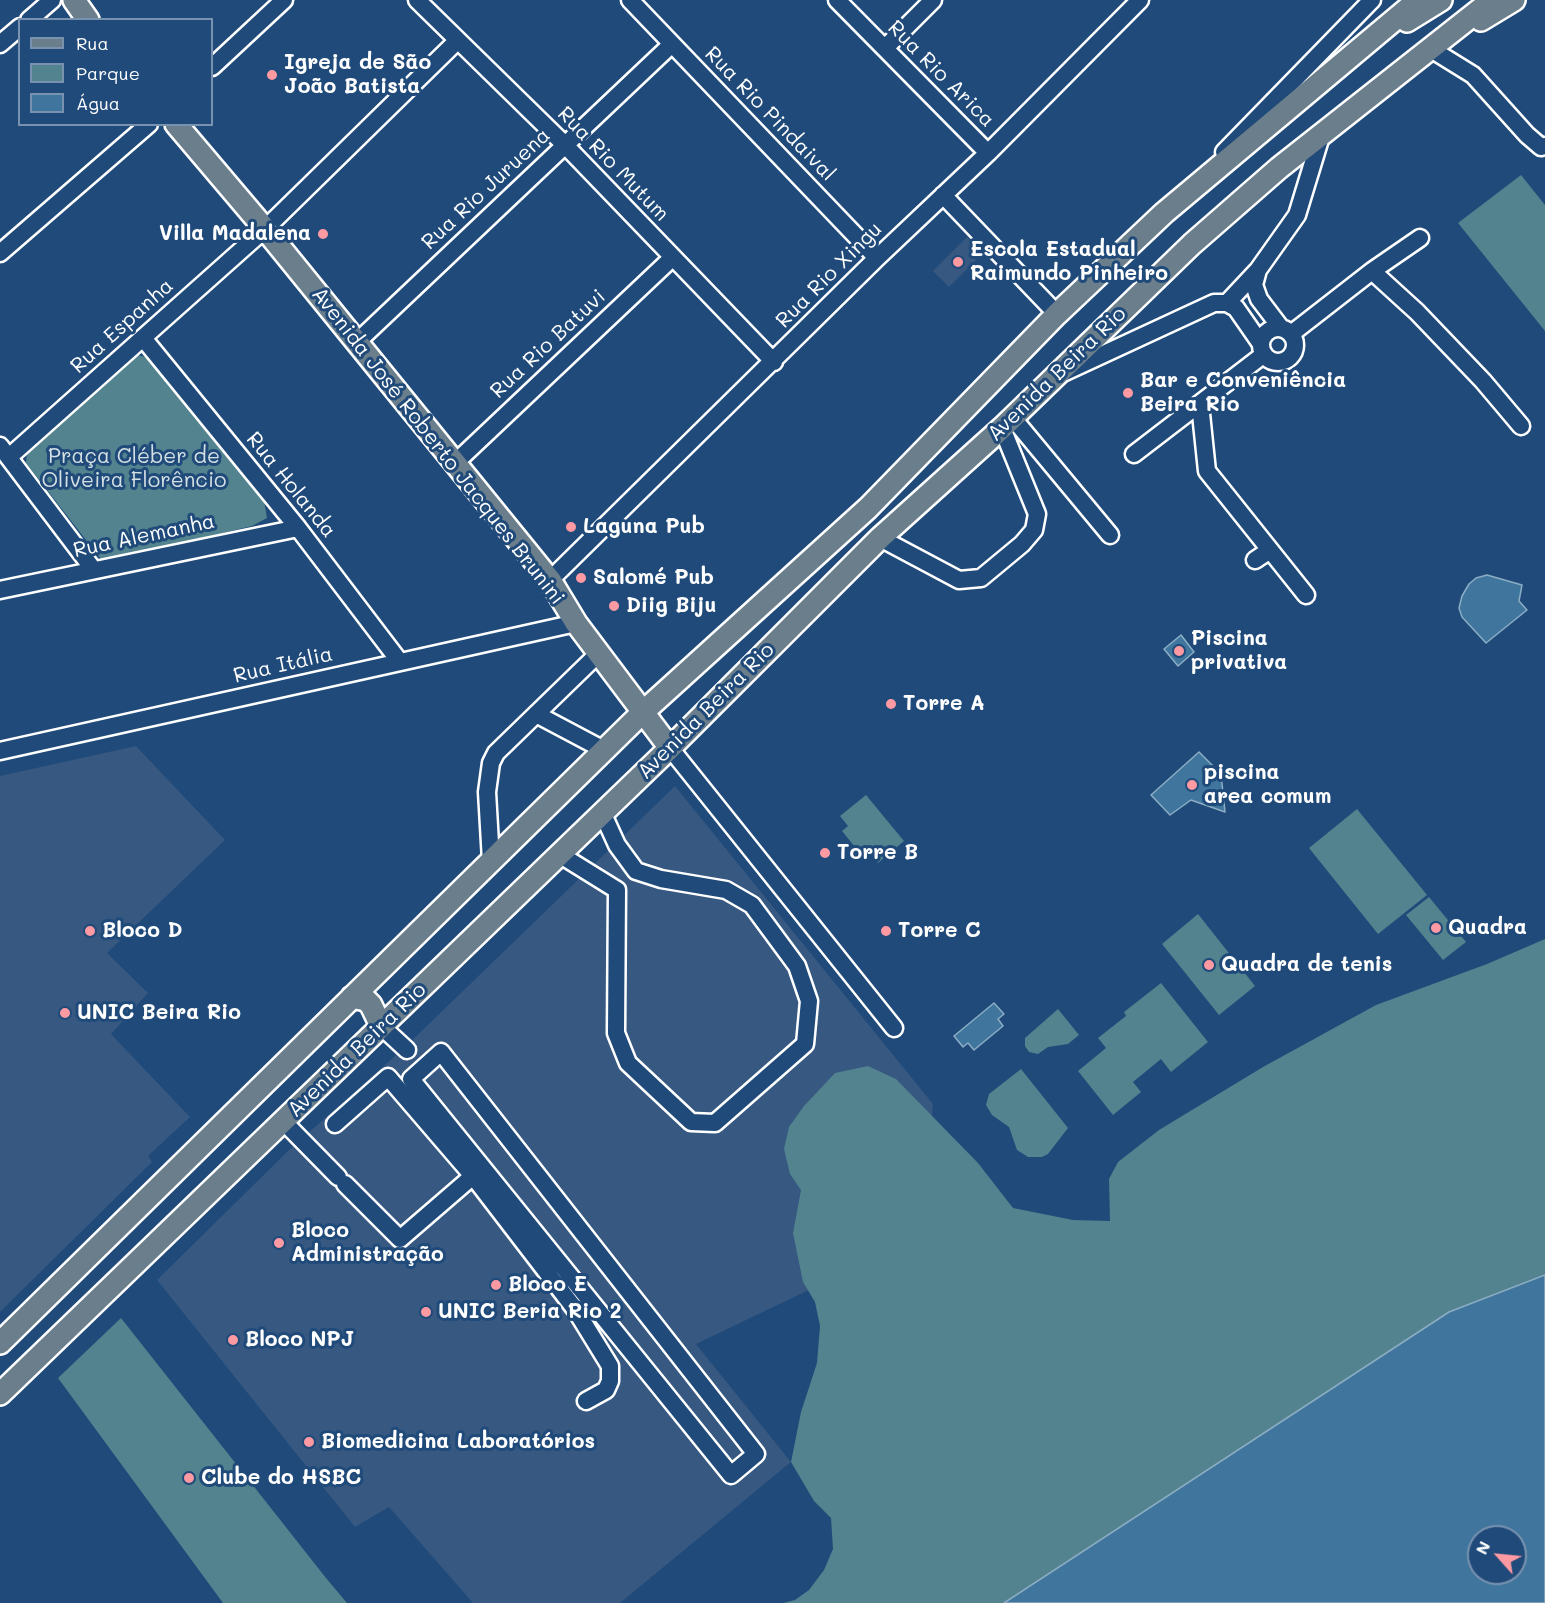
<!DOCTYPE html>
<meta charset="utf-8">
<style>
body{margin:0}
#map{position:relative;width:1545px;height:1603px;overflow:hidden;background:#1f4a7a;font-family:Mali,sans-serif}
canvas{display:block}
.legend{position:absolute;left:18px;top:18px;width:195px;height:108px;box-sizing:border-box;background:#1f4a7a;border:2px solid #7992af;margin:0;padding:8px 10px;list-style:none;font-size:18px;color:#fff}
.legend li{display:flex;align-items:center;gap:12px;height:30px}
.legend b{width:30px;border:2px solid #7992af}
.north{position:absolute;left:1467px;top:1525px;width:60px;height:60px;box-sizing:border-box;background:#1f4a7a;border:2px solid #7992af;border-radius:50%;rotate:297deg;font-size:16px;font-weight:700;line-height:24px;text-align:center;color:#fff}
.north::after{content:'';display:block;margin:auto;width:21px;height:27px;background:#ff9aa2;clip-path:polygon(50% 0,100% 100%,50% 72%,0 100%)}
</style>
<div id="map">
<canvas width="1545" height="1603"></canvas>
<ul class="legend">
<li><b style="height:8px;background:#6b7e8b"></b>Rua</li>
<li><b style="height:16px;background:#52838e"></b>Parque</li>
<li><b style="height:16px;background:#40769d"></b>Água</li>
</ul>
<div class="north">N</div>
</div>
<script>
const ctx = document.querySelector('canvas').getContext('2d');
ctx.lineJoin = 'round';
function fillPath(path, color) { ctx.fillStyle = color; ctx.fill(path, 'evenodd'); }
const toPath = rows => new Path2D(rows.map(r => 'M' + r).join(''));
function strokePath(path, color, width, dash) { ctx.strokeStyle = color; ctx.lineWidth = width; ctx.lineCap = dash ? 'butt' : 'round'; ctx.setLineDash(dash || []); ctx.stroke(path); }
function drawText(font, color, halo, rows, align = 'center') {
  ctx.font = font + ' Mali,sans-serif'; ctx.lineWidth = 6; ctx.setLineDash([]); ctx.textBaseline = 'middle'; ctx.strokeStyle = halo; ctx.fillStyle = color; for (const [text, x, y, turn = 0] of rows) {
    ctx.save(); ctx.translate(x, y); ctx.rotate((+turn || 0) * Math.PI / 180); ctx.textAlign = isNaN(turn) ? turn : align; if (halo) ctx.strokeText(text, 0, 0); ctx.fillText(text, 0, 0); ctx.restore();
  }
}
fillPath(toPath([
 [967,237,983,253,949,287,933,271],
 [136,746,225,840,107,953,148,993,111,1034,190,1117,148,1156,152,1162,0,1312,0,776],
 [675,786,933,1104,922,1236,696,1344,791,1462,620,1603,473,1603,389,1507,355,1527,157,1280,289,1150,405,1047]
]), '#365881');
fillPath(toPath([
 [1521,175,1545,205,1545,331,1458,223],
 [137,355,146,357,263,495,267,518,252,526,112,560,100,558,26,463,27,451,130,357],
 [866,795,904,841,878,863,869,852,863,857,842,831,848,826,840,816],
 [1357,809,1427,895,1378,934,1309,848],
 [1429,897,1466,942,1443,960,1406,915],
 [1198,914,1255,986,1219,1015,1162,944],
 [1545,939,1545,1275,1449,1312,1004,1603,783,1603,795,1600,809,1590,824,1570,833,1549,831,1518,814,1501,791,1462,801,1412,817,1363,820,1326,815,1302,803,1282,793,1233,801,1190,790,1174,784,1149,789,1127,804,1106,835,1073,868,1066,896,1079,978,1163,1013,1208,1073,1220,1110,1221,1109,1179,1118,1162,1159,1130,1263,1067,1376,1005,1487,964],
 [1161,983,1208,1042,1171,1072,1161,1059,1133,1082,1141,1092,1113,1115,1078,1071,1106,1048,1098,1038,1126,1016,1124,1012],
 [1058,1009,1079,1035,1068,1044,1048,1047,1038,1054,1029,1052,1025,1046,1025,1038],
 [1021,1069,1068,1128,1048,1154,1042,1157,1028,1157,1017,1150,1009,1127,992,1115,986,1105,989,1094],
 [121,1318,326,1578,347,1603,223,1603,58,1378]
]), '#52838e');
const water = toPath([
 [1487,575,1522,585,1519,601,1527,610,1486,643,1462,617,1459,608,1462,596,1469,584,1476,578,1487,575],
 [1181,635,1194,652,1178,666,1164,649,1181,635],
 [1199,752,1221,774,1225,812,1191,800,1170,815,1151,795,1199,752],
 [994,1003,1004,1014,998,1019,1003,1026,974,1050,968,1043,963,1047,954,1036,994,1003],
 [1545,1275,1545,1603,1004,1603,1449,1312,1545,1275],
 [1479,1537,1515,1537,1515,1573,1479,1573,1479,1537]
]);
fillPath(water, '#40769d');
strokePath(water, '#8cadc4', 1.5);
const minor = toPath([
 [417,0,565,145,774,362],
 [630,0,877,258],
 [837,0,988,153],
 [29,20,52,0],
 [0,44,20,27],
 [885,48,933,0],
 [1431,49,1473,75,1527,135,1541,147,1545,146],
 [212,67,284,0],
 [1224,152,1372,0],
 [943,195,1057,314],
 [0,253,149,124],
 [1372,271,1417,312,1483,381,1521,426],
 [1227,303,1257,271],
 '1261 345a17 17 0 1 1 34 0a17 17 0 1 1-34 0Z',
 [1281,328,1259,299,1254,285,1258,270,1297,215,1322,133],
 [1291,334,1372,271,1420,238],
 [143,338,298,528,400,662],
 [357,342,672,44],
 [1065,372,1214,303,1227,303,1236,308,1261,344],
 [1200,404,1207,471,1306,595],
 [1012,417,1110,535],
 [0,446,93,569],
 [1134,454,1263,355],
 [9,457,265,229,457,41],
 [455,463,672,258],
 [880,538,959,580,981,578,1022,544,1034,530,1037,514,1002,428],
 [1255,560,1270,550],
 [550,580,877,258,988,153,1140,0],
 [0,590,298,528],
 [536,714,604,750],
 [670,748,894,1028],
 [0,751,576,623],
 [559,854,617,890,616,1033,628,1063,691,1122,715,1123,805,1044,809,1001,797,966,752,905,726,890,661,879,636,871,617,845,602,812],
 [491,861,487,792,491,763,496,753,598,654],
 [381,1026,407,1050],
 [441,1052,756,1454,731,1475,411,1079,441,1052],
 [284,1122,338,1177],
 [335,1124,388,1077,473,1176,575,1309,610,1366,610,1381,606,1390,586,1401],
 [345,1184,400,1239,473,1176]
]);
const major = toPath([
 [74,0,88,20],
 [1481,20,1514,0],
 [1407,21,1441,0],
 [176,124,265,229,550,580,576,623,670,748],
 [352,997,366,1000,371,1005,381,1026],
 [0,1343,642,713,868,508,1057,314,1164,213,1418,0],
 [0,1394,670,748,880,538,1002,428,1192,244,1279,168,1492,0]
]);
strokePath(minor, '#fff', 21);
strokePath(major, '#fff', 26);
strokePath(minor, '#1f4a7a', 16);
strokePath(major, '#6b7e8b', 21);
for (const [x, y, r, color] of [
 [272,75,6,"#ff9aa2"],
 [323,234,6,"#ff9aa2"],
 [958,262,6,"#ff9aa2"],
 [1128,393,6,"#ff9aa2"],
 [571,527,6,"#ff9aa2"],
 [581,578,6,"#ff9aa2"],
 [614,606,6,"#ff9aa2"],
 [1179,651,6,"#ff9aa2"],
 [891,704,6,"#ff9aa2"],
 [1192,785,6,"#ff9aa2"],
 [825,853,6,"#ff9aa2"],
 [1436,928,6,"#ff9aa2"],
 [90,931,6,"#ff9aa2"],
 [886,931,6,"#ff9aa2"],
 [1209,965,6,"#ff9aa2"],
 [65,1013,6,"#ff9aa2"],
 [279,1243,6,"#ff9aa2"],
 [496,1285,6,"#ff9aa2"],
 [426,1312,6,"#ff9aa2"],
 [233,1340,6,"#ff9aa2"],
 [309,1442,6,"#ff9aa2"],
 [189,1478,6,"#ff9aa2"]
]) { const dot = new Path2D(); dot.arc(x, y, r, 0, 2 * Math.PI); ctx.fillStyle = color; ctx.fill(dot); strokePath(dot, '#1f4a7a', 2); }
drawText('bold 21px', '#fff', '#1f4a7a', [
 ["Igreja de São",284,63],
 ["João Batista",284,87],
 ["Villa Madalena",311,234,"right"],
 ["Escola Estadual",970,250],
 ["Raimundo Pinheiro",970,274],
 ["Bar e Conveniência",1140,381],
 ["Beira Rio",1140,405],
 ["Laguna Pub",583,527],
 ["Salomé Pub",593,578],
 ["Diig Biju",626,606],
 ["Piscina",1191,639],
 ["privativa",1191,663],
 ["Torre A",903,704],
 ["piscina",1204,773],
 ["area comum",1204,797],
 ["Torre B",837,853],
 ["Quadra",1448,928],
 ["Bloco D",102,931],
 ["Torre C",898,931],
 ["Quadra de tenis",1221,965],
 ["UNIC Beira Rio",77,1013],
 ["Bloco",291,1231],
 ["Administração",291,1255],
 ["Bloco E",508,1285],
 ["UNIC Beria Rio 2",438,1312],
 ["Bloco NPJ",245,1340],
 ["Biomedicina Laboratórios",321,1442],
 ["Clube do HSBC",201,1478]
], 'left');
drawText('21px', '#fff', '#1f4a7a', [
 ["Rua Rio Arica",941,74,45],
 ["Rua Rio Pindaival",770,114,46],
 ["Rua Rio Mutum",613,164,46],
 ["Rua Rio Juruena",486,189,-43],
 ["Rua Rio Xingu",829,275,-45],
 ["Rua Espanha",122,326,-42],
 ["Rua Rio Batuvi",548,344,-43],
 ["Avenida Beira Rio",1057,374,-44],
 ["Avenida José Roberto Jacques Brunini",438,446,52],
 ["Rua Holanda",291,485,51],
 ["Rua Alemanha",144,536,-12],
 ["Rua Itália",283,665,-13],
 ["Avenida Beira Rio",706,711,-45],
 ["Avenida Beira Rio",357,1050,-44]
]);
drawText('21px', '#d4e0e3', '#1f4a7a', [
 ["Praça Cléber de",134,457],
 ["Oliveira Florêncio",134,481]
]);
</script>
